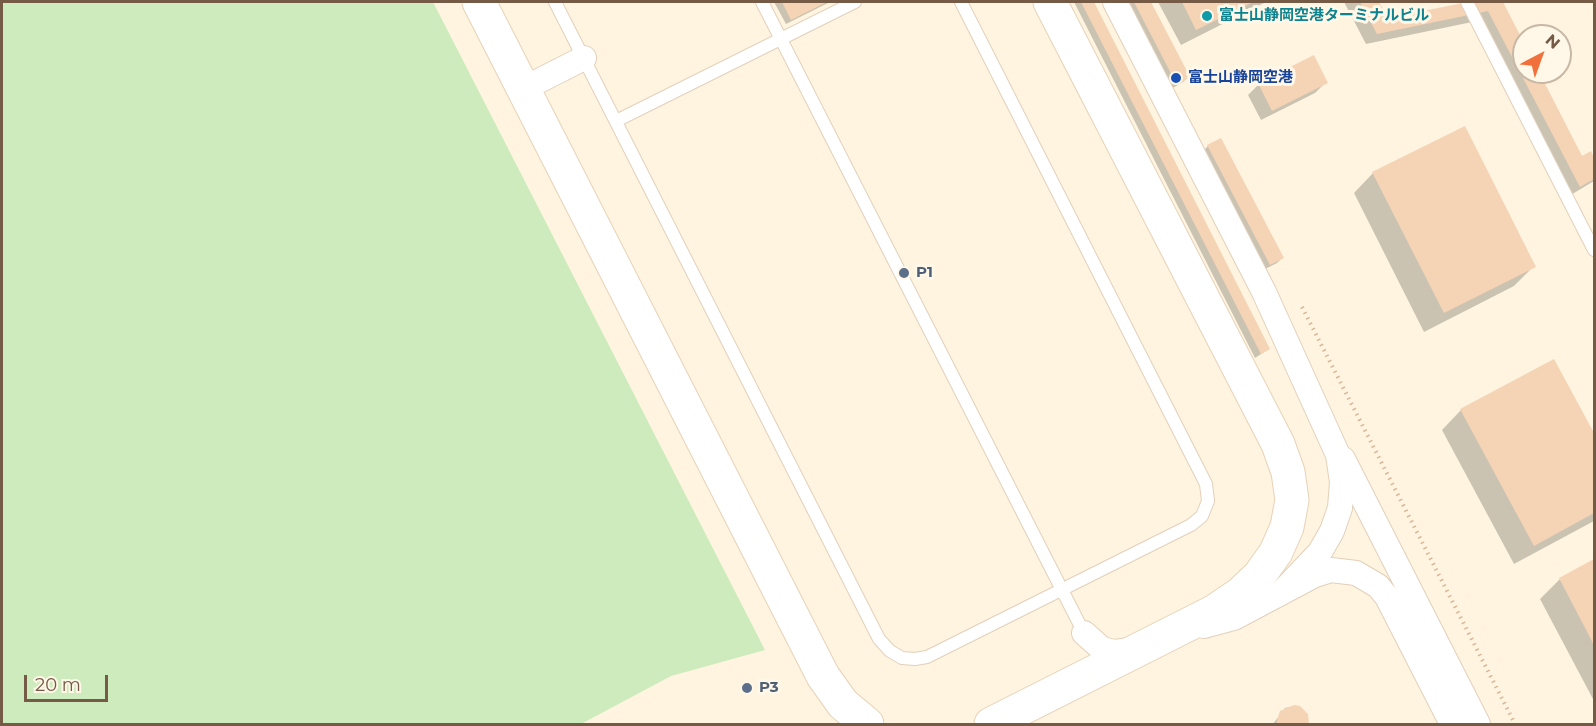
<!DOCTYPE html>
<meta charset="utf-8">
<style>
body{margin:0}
#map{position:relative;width:1596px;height:726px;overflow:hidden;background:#fef4df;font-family:Montserrat,sans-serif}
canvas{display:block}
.frame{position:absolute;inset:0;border:3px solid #755a45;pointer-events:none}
.north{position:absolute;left:1512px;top:24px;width:60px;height:60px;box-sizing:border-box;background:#fff7e7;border:2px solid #c8b8a6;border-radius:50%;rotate:41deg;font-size:16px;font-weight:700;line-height:24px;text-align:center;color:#755a45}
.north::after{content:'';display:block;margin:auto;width:21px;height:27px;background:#f0713c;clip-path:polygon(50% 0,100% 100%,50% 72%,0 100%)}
.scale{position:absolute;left:24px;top:675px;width:84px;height:27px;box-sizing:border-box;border:3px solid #755a45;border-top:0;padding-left:8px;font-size:18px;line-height:21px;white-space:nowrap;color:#755a45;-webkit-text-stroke:4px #fff7e7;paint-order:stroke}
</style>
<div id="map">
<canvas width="1596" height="726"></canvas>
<div class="frame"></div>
<div class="north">N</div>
<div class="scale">20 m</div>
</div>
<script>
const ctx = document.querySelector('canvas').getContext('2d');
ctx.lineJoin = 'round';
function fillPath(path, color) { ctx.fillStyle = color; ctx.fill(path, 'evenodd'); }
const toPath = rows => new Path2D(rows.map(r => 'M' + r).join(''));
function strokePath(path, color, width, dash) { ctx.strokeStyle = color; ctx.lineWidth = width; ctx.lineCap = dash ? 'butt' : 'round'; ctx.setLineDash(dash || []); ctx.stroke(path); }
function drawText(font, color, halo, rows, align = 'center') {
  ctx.font = font + ' Montserrat,"Noto Sans JP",sans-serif'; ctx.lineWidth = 6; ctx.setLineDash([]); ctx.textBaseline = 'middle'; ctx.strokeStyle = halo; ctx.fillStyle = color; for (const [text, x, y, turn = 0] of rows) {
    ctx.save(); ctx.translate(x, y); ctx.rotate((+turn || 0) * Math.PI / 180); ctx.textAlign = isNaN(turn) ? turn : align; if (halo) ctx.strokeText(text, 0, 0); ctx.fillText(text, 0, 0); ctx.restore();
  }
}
fillPath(toPath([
 [2,2,433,2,765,650,671,676,581,724,2,724]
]), '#cdebbd');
fillPath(toPath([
 [774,2,830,2,786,24],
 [1074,2,1092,2,1269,349,1255,358],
 [1127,2,1150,2,1188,77,1183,82,1171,89],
 [1158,2,1266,2,1181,45],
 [1344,2,1377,2,1387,20,1476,2,1501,2,1524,46,1524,72,1537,72,1582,158,1590,153,1594,161,1594,181,1569,196,1477,21,1366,44],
 [1326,82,1315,93,1261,120,1248,95,1259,84],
 [1208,146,1282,258,1277,263,1265,269,1203,151],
 [1373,173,1534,266,1514,286,1424,332,1354,193],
 [1554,361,1594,437,1594,521,1514,564,1442,430,1461,410],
 [1594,561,1594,701,1540,599,1560,579],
 [1294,706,1307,715,1308,724,1273,724,1285,708]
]), '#0003');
fillPath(toPath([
 [782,2,827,2,791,20],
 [1081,2,1094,2,1270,349,1261,354],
 [1134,2,1151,2,1190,77,1177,85],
 [1182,2,1253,2,1196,30],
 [1360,2,1379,2,1388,18,1468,2,1503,2,1524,43,1524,72,1539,72,1582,156,1591,151,1594,158,1594,179,1580,187,1488,11,1377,34],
 [1314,55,1328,83,1272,111,1258,83],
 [1465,126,1536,267,1444,313,1372,172],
 [1221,138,1284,258,1270,265,1207,145],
 [1554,359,1594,433,1594,513,1534,546,1460,409],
 [1594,559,1594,645,1559,578],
 [1294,705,1300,706,1308,714,1309,724,1276,724,1280,711]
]), '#f5d3b5');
const lane = toPath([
 [555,2,879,639,890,651,902,658,915,659,927,657,1191,525,1202,516,1208,501,1206,484,961,2],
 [762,2,1084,633],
 [1467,2,1594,250],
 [616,121,855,2]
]);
const street = toPath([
 [1115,2,1264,292,1338,455,1342,482,1340,508,1332,531,1320,552,1284,590],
 [523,89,584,58],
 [1343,459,1478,724],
 [1204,626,1234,618,1315,575,1331,570,1356,573,1378,586,1387,597,1452,724],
 [1084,633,1102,649,1114,652,1134,649]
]);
const secondary = toPath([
 [479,2,823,676,843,704,867,724],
 [991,724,1215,611,1240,594,1259,576,1276,552,1287,527,1292,500,1288,472,1278,444,1050,2]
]);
strokePath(lane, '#e2d0bb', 14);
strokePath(street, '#e2d0bb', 26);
strokePath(secondary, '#e7d2b8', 35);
strokePath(toPath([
 [1302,307,1515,724]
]), '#d9b699', 4, [1.5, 4.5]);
strokePath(lane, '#fff', 12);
strokePath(street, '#fff', 24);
strokePath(secondary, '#fff', 33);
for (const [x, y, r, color] of [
 [1207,16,6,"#0f9aa8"],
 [1176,78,6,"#1a4fb4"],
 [904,273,6,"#5c6f8a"],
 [747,688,6,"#5c6f8a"]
]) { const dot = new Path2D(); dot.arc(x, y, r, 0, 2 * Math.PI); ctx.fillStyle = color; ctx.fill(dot); strokePath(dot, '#fff7e7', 2); }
drawText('bold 15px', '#0d838f', '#fff7e7', [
 ["富士山静岡空港ターミナルビル",1219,16]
], 'left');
drawText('bold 15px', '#164399', '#fff7e7', [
 ["富士山静岡空港",1188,78]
], 'left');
drawText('bold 15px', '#4e5e75', '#fff7e7', [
 ["P1",916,273],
 ["P3",759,688]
], 'left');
</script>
